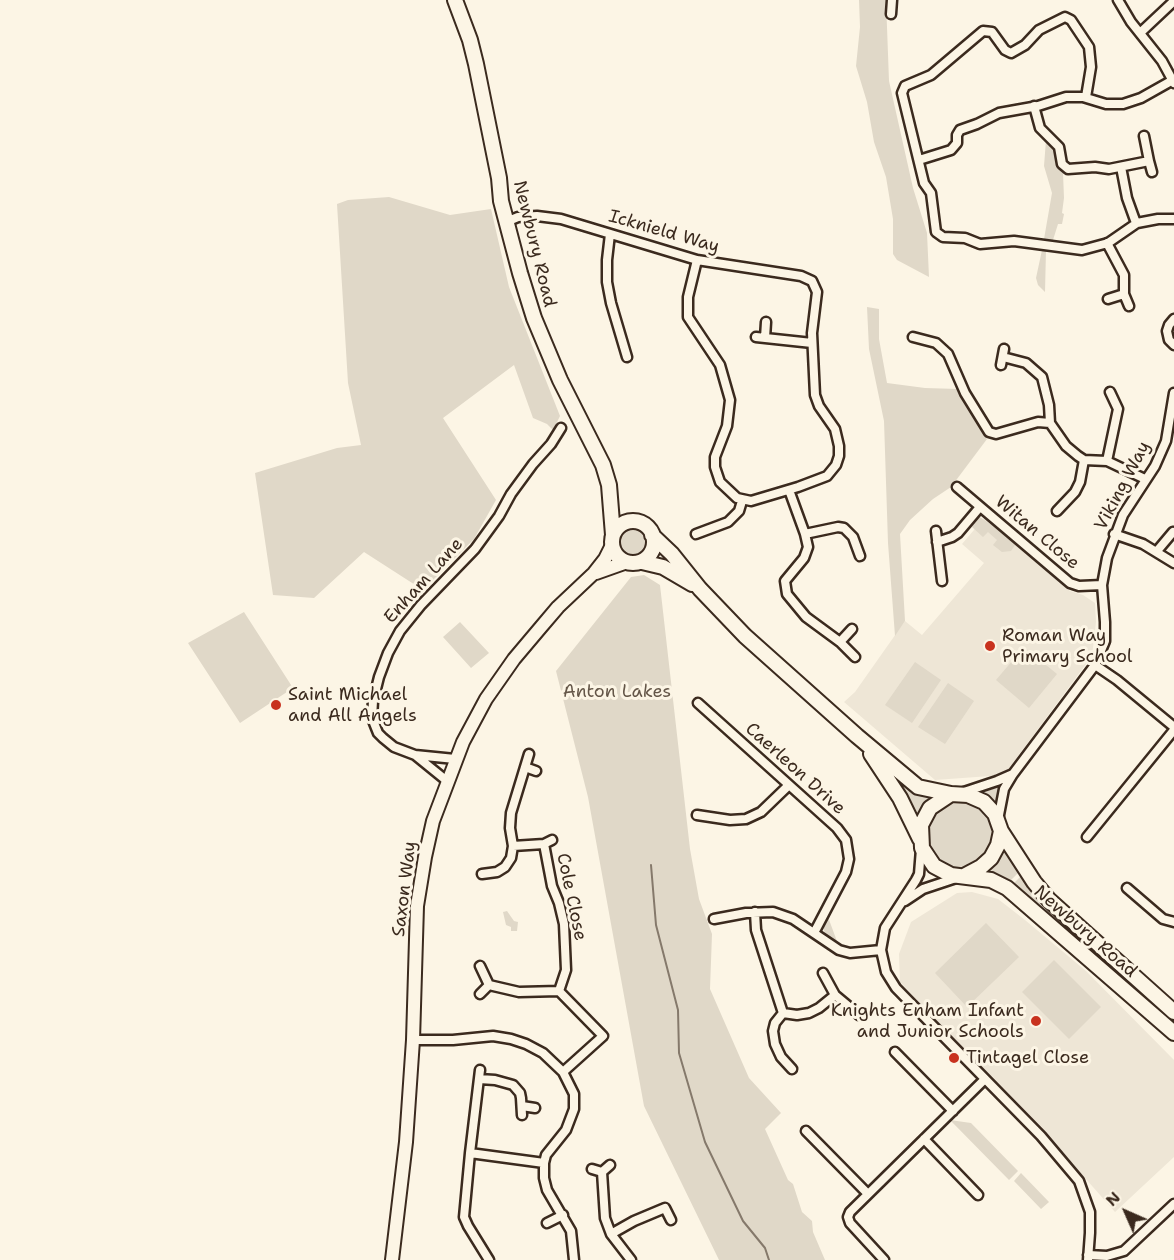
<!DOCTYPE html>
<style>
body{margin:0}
#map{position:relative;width:1174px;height:1260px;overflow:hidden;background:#fcf5e5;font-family:"Shantell Sans",sans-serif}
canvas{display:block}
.north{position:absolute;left:1096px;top:1182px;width:60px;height:60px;-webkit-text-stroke:4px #fcf5e5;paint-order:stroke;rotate:315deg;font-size:16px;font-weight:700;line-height:24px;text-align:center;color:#3b2a1e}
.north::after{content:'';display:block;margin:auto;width:21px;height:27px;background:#3b2a1e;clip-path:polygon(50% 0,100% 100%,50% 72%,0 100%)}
</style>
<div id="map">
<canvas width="1174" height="1260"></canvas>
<div class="north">N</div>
</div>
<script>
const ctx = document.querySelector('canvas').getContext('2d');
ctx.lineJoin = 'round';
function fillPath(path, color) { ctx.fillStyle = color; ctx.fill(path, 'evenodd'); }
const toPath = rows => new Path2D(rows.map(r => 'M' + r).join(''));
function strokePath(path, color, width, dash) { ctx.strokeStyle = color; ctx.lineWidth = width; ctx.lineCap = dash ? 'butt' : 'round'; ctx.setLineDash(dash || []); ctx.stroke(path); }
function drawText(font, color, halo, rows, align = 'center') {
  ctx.font = font + ' "Shantell Sans",sans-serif'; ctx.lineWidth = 6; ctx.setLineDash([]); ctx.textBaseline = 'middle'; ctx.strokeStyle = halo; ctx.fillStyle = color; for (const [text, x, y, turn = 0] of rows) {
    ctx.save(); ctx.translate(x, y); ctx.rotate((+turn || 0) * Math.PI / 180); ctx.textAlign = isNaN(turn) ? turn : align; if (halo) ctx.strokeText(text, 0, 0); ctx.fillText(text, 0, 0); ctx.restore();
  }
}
fillPath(toPath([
 [985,517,1070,591,1083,595,1095,603,1096,622,1092,656,1004,775,935,780,844,702,855,692,905,621,922,635,984,563,962,544],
 [972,892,998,899,1025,920,1086,971,1174,1060,1174,1157,1115,1212,1063,1153,900,982,899,954,911,922,957,893]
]), '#eee6d6');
fillPath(toPath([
 [859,0,886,0,889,81,913,188,927,233,929,277,897,260,893,254,893,219,886,177,874,142,867,102,856,66,860,27],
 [1046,140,1055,148,1057,166,1063,173,1064,198,1062,213,1064,214,1062,224,1058,224,1053,240,1044,239,1052,193,1044,166],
 [389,197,450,215,491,209,509,287,560,416,553,430,547,424,533,418,514,365,443,418,496,500,474,539,423,590,364,552,314,598,273,595,255,473,337,448,361,445,348,383,337,204,348,200],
 [1042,250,1046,250,1045,292,1038,285,1036,278],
 [867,307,879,309,879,339,887,383,925,388,958,389,987,439,951,487,933,499,910,520,900,534,905,621,895,636,888,543,884,421,869,349],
 [980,517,990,524,992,522,1014,542,1015,545,1011,551,1002,552,993,545,997,540,988,532,983,537,972,527,974,522],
 '618 542a15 15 0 1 1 30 0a15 15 0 1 1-30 0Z',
 [644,575,660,585,690,849,699,899,712,934,710,989,749,1078,781,1113,765,1129,788,1180,793,1184,802,1212,812,1221,813,1232,825,1260,719,1260,644,1106,588,797,556,671,631,577],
 [244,612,293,688,240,723,188,643],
 [460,622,489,653,471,668,443,637],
 [1024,647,1057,674,1029,708,996,680],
 [915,662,941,680,912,723,885,705],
 [948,683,974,701,945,744,918,727],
 [896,776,936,797,917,822,895,777],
 [998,787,999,789,996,807,980,794],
 [956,800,969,801,986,810,995,827,991,853,964,870,951,869,934,859,930,854,925,836,930,817,944,804],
 [1005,843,1021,870,1007,884,982,874,995,864],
 [1023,874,1174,1018,1174,1026,1011,886],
 [507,911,514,921,518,922,517,931,511,931,511,927,506,925,503,912],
 [828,917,838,944,829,939,824,931,824,926],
 [986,923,1019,957,967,1007,935,973],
 [1054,960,1101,1007,1069,1039,1022,992],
 [950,1120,971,1123,1018,1171,1009,1180],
 [1021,1173,1049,1202,1041,1209,1014,1181]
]), '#e0d8c8');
strokePath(toPath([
 [651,865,656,925,678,1010,679,1053,705,1142,743,1221,765,1248,769,1260]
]), '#85796b', 2);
const street = toPath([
 [1118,0,1131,22,1162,61,1174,83],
 [891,14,892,0],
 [1140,33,1174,1],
 [1086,97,1091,67,1089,47,1071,20,1065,17,1039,30,1025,45,1011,53,1005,50,992,32,983,31,931,75,905,86,902,93,924,183,931,193,936,232,943,237,965,238,980,244,1014,241,1082,250,1108,243,1137,223,1158,219,1174,219],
 [1034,106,1040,128,1059,147,1062,164,1068,169,1095,167,1109,169,1149,161,1144,136],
 [919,160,951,150,957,143,957,135,960,130,977,124,999,113,1038,106,1066,97,1083,97,1106,104,1123,104,1141,98,1173,80],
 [1149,161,1152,172],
 [1121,167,1127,198,1136,223],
 [506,222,518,217,537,216,561,219,697,260,801,276,812,281,817,292,812,333,815,395,819,406,835,429,839,446,839,456,836,465,827,476,798,487,751,501,737,498,720,482,715,467,715,457,727,426,730,400,720,365,688,317,688,297,697,260],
 [610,234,607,260,607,282,611,303,627,357],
 [1107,243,1124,275,1124,294,1129,306],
 [1108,299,1124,294],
 [1174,319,1169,325,1167,331,1169,340,1174,345],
 [756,337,812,343],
 [913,337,936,343,948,354,965,393,989,432,996,434,1038,422,1050,423,1066,446,1078,456,1084,460,1107,461,1145,479],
 [765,338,766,322],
 [1003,357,1026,363,1042,377,1049,405,1050,423],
 [1001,365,1004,349],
 [1107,461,1118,409,1110,392],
 [957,487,1070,583,1079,586,1102,585],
 [789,490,805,534,808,547,804,558,785,581,787,594,806,617,840,642,852,629],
 [1057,511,1075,492,1080,482,1084,460],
 [936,531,942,581],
 [696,534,728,522,739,511,742,501],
 [805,534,838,527,844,528,853,537,860,556],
 [1114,534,1143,544,1174,563],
 [937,542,952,537,958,533,980,507],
 [1157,551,1173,532],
 [840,642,855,657],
 [1095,665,1117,680,1174,727],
 [698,703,837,828,846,840,849,859,846,872,814,933],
 [415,755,447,781],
 [455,759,415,755,394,747,383,738,378,733,372,718,373,701,379,677,388,653,400,631,421,605,475,549,499,516,511,494,533,464,551,444,561,428],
 [525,767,536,771],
 [961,793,997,781,1013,774],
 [697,815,730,820,746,819,761,812,789,785],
 [998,820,1004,789,1013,774,1095,665,1105,641,1105,622,1102,585,1107,558,1123,515,1155,466,1166,441,1174,393],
 [1087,837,1174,730],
 [544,844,552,840],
 [513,846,510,828,511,813,529,754],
 [921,849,919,874,916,880,885,928,881,950,886,972,896,988,1041,1136,1079,1181,1090,1212,1090,1233,1088,1260],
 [482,874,497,872,505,867,511,858,513,846,544,844,552,886,559,903,564,924,566,970,559,991],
 [1127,888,1163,919,1174,922],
 [905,901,923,889,956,878],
 [755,912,756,930,783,1013],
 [714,919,746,913,773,912,793,919,839,950,850,953,881,950],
 [480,966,489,985],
 [823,973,835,995,859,1015],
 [480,994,489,985,519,992,559,991,603,1036,563,1072],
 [413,1040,453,1040,493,1036,511,1039,526,1044,543,1053,563,1072,574,1094,574,1109,566,1130,546,1155,544,1163,544,1178,547,1190,571,1231,574,1260],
 [895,1052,953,1111],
 [792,1069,781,1057,775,1044,773,1031,775,1023,783,1013,797,1015,809,1013,819,1008,835,995],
 [479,1079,495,1080,513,1085,520,1093,521,1098,522,1115],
 [522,1106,535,1108],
 [806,1131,868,1194],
 [924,1139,978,1195],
 [470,1153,480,1070],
 [610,1165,602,1172,605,1218,611,1234,631,1260],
 [592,1169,602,1172],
 [547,1223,563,1215],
 [611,1234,634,1221,665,1208,671,1220],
 [1088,1255,1107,1256,1124,1251,1174,1204],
 [489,1260,468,1226,464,1217,470,1153,544,1163],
 [884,1260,850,1223,848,1217,850,1212,985,1079]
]);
const secondary = toPath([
 [596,573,627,562],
 [392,1260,406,1142,413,1040,417,906,425,857,433,821,463,742,486,699,514,659,541,627,558,607,594,573,605,559,612,545]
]);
const primary = toPath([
 [455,0,470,40,476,64,499,178,501,201,520,273,534,318,560,380,603,465,609,485,613,535],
 '612 542a21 21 0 1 1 42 0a21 21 0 1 1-42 0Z',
 [652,535,672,554,700,589,745,636,857,736,918,787,951,794],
 [642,562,663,567,692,584],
 [871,754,900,798,920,839],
 [1001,831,1034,882,1049,900,1174,1012],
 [964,876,981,867,991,858,998,845,1001,831,995,814,984,802,968,795,951,794,930,808,921,825,922,848,934,866,951,875,991,880,1007,888,1174,1033]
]);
strokePath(street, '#3b2a1e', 13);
strokePath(secondary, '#3b2a1e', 16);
strokePath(primary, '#3b2a1e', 18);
strokePath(street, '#fcf5e5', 8);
strokePath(secondary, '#fcf5e5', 12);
strokePath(primary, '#fcf5e5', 14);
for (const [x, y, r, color] of [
 [990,646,6,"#c8321e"],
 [276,705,6,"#c8321e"],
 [1036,1021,6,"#c8321e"],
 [954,1058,6,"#c8321e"]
]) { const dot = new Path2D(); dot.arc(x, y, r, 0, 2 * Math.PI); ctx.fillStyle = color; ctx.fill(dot); strokePath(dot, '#fcf5e5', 2); }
drawText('18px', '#3b2a1e', '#fcf5e5', [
 ["Icknield Way",664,232,16],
 ["Newbury Road",534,244,76],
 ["Viking Way",1123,486,-62],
 ["Witan Close",1037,533,40],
 ["Enham Lane",424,581,-48],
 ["Caerleon Drive",795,769,42],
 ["Saxon Way",405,889,-83],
 ["Cole Close",571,897,78],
 ["Newbury Road",1085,932,41]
]);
drawText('18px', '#3b2a1e', '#fcf5e5', [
 ["Roman Way",1002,636],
 ["Primary School",1002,657],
 ["Saint Michael",288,695],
 ["and All Angels",288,716],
 ["Knights Enham Infant",1024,1011,"right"],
 ["and Junior Schools",1024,1032,"right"],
 ["Tintagel Close",966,1058]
], 'left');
drawText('18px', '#645648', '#fcf5e5', [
 ["Anton Lakes",617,692]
]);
</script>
